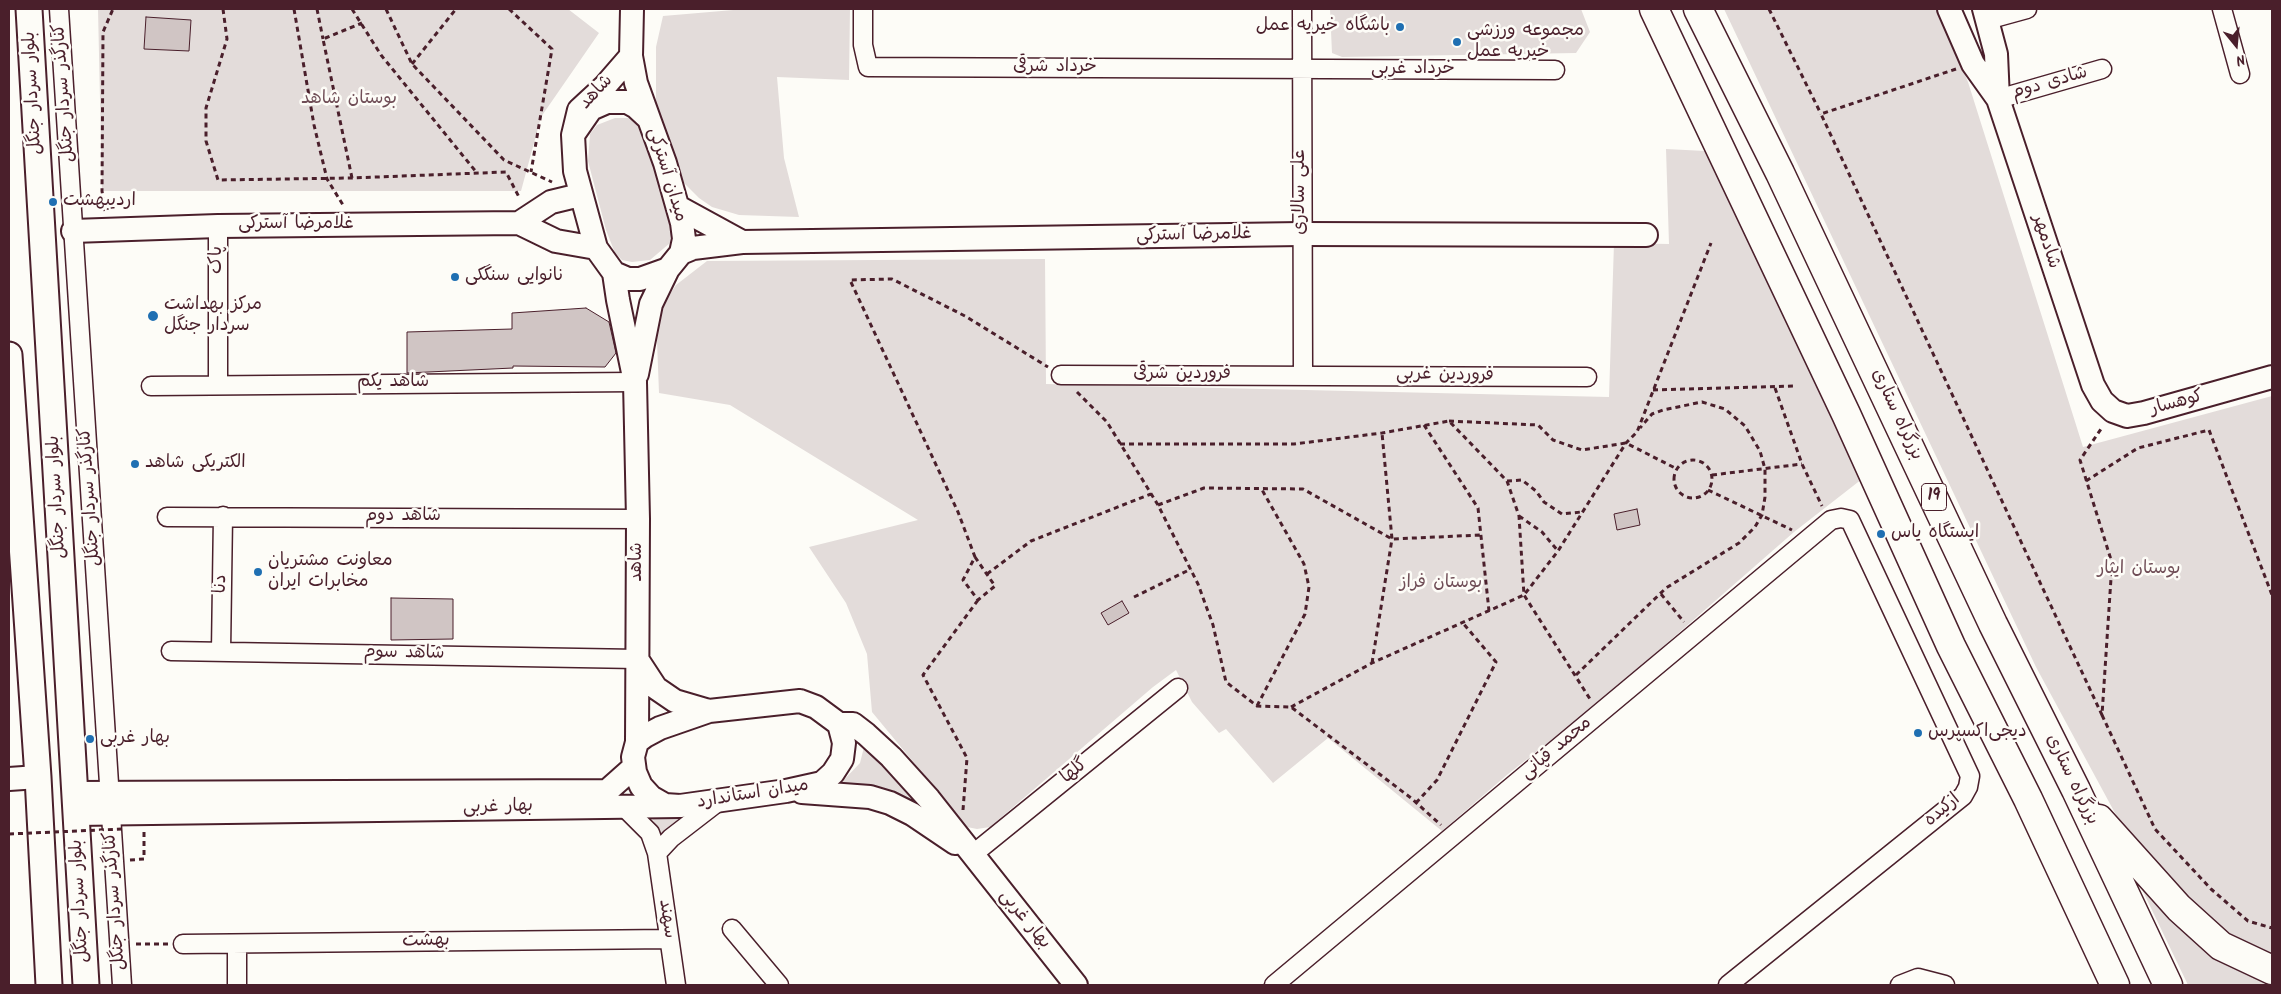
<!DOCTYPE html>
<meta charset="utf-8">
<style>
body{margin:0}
#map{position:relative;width:2281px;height:994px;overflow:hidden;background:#fdfcf7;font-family:Kalam,sans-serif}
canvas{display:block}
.frame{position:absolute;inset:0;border:10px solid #4a1f2b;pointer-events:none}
.north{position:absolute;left:2211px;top:20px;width:50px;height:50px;-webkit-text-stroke:4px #fdfcf7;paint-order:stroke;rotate:163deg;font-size:14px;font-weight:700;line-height:20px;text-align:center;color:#4a1f2b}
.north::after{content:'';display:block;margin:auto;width:18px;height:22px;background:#4a1f2b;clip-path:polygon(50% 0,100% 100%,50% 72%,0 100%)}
</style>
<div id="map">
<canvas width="2281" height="994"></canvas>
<div class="frame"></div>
<div class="north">N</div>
</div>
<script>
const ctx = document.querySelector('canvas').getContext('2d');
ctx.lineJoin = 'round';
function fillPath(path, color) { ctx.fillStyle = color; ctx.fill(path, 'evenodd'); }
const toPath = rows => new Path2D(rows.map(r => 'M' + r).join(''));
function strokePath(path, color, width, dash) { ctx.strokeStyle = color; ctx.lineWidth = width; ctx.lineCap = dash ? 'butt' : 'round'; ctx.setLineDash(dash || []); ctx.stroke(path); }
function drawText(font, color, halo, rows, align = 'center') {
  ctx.font = font + ' Kalam,"Playpen Sans Arabic",sans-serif'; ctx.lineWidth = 5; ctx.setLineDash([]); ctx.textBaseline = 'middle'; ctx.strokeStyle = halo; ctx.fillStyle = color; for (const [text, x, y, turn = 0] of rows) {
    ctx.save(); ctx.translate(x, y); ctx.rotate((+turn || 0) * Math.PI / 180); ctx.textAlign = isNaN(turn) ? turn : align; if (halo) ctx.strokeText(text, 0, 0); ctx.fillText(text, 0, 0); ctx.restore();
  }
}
fillPath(toPath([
 [98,9,568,9,599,33,541,117,521,191,102,191],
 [745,9,850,9,849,80,777,77,784,158,799,217,739,215,712,207,699,198,675,174,656,111,656,47,663,16],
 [1330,9,1581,9,1590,32,1576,53,1342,57,1332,53],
 [1724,9,1937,9,1968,82,2083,447,2272,396,2272,959,2215,928,2122,826,2036,667],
 [615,118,632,118,643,129,650,143,672,228,670,243,650,260,632,262,622,260,615,253,606,230,588,161,590,134,597,125],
 [1666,149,1705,151,1862,479,1794,532,1595,706,1508,774,1442,831,1328,738,1273,783,1226,729,1219,733,1192,702,1176,670,1153,687,990,827,977,829,967,827,872,712,867,654,846,603,809,547,918,520,730,405,659,393,656,315,676,285,707,261,1045,259,1046,384,1609,397,1614,243,1669,244],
 [866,739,946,828,838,786,860,763],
 [650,814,689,816,661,835],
 [2125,854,2272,979,2272,985,2188,985]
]), '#e3dcda');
const building = toPath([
 [146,17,191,20,189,51,144,49,146,17],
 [586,308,609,322,616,353,605,367,513,366,513,368,407,373,407,332,512,329,512,313,586,308],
 [1637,509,1640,525,1617,530,1614,514,1637,509],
 [391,598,453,599,453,639,391,640,391,598],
 [1122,601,1129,613,1108,625,1101,613,1122,601]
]);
fillPath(building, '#d0c5c4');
strokePath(building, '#4a1f2b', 1);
const minor = toPath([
 [59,9,122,985],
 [863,9,863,45,868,67,1555,70],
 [1302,9,1303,374],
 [2222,9,2240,74],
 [1987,20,2027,9],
 [1998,99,2102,69],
 [218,226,218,384],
 [1061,375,1587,377],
 [151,386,635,382],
 [167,517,638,519],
 [171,651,637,659],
 [221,651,223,516],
 [624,807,650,833,657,853,676,985],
 [657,853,671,838,719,801],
 [972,855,1178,688],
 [732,929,779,985],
 [183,944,669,939],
 [237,944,237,985],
 [1274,985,1831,520,1841,518,1850,520,1970,776,1968,787,1963,796,1728,985],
 [1900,985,1918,978,1945,985]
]);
const tertiary = toPath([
 [632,9,631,56,636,83,649,119],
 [1949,9,1973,64,1998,99,2093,385,2102,401,2113,411,2127,416,2144,413,2272,377],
 [1984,9,1996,54,1998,99],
 [573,135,591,109,607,102,627,102,636,107,649,119,665,163,682,223,684,239,681,253,668,269,640,279,628,279,614,273,596,248,575,171,573,135,579,110,605,86,631,56],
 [678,207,742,242],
 [519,223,551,202,580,195],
 [73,231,218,226,519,223,556,241,596,248],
 [681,253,693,248,742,242,1301,234,1646,235],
 [614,273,618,300,635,382,638,519,637,742],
 [637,374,651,304,668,269],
 [637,659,656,688,675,701,709,711],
 [800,701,816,707,839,724,844,743,842,759,833,773,822,783,786,791,680,806,665,805,651,797,641,786,635,772,633,757,637,742,645,736,660,728,709,711,800,701],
 [839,724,853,724,866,734,891,757,929,799,1076,985],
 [9,779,38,777],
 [802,792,870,797,890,803,912,814,955,843],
 [75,793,607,791,634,767],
 [76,814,680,806]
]);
const secondary = toPath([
 [29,9,86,985],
 [9,355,38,777,49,985]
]);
const trunk = toPath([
 [1654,9,1846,414,1951,646,2028,799,2115,985],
 [1698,9,1780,173,1993,624,2076,790,2168,985],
 [2099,819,2179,908,2221,946,2272,970]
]);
strokePath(minor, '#4a1f2b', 21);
strokePath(tertiary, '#4a1f2b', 26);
strokePath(secondary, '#4a1f2b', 29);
strokePath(trunk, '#4a1f2b', 31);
strokePath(toPath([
 [223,9,227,39,206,108,206,141,218,180,352,178,506,172,520,199],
 [294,9,314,125,327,179,343,205],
 [317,9,323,39],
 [352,9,381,55,477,173],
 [386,9,412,64,504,160,552,182],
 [509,9,552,49,531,172],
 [1769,9,1821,114],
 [412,64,456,9],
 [1956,69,1821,114,2102,715,2112,563,2080,460,2103,426],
 [352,178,323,39,362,23],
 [105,211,102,191,103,32,113,9],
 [1775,388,1802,464,1822,506],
 [1653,390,1793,386],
 [1077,392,1107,422,1158,505,1198,584,1213,625,1226,682,1257,706,1291,707,1411,798,1441,825],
 [1449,421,1538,425,1553,440,1582,450,1626,443,1677,469],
 [1424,425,1478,508,1489,611],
 [1120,444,1294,444,1382,433,1449,421,1507,481,1519,516,1524,595,1590,699],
 '1674 479a19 19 0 1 1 38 0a19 19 0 1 1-38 0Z',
 [1712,475,1802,464],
 [1507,481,1522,480,1536,491,1544,502,1562,514,1581,512],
 [2086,481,2138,448,2209,430,2272,595],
 [1708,490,1792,530],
 [1158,505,1204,488,1303,489,1392,539,1481,535],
 [1519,516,1542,532,1558,551],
 [975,557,995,586,978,600,963,580,975,557,958,512,850,280,892,279,965,316,1048,367],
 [987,574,1031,541,1151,494],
 [1661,594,1684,622],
 [1134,597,1191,569],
 [1372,663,1392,539,1382,433],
 [1576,675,1666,588,1739,543,1755,527,1762,515,1765,497,1765,469,1760,451,1745,426,1725,409,1702,402,1663,410,1652,414,1640,428],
 [1257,706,1305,614,1309,587,1304,564,1261,488],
 [1291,707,1372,663,1524,595,1558,551,1626,443,1637,432,1711,243],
 [2102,715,2155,829,2211,889,2248,921,2272,928],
 [1416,803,1437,780,1496,662,1462,622],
 [963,810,967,758,923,675,978,600],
 [130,860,144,859,144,832],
 [136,944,168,944]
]), '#4a1f2b', 3, [5, 4]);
strokePath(minor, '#fdfcf7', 18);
strokePath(tertiary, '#fdfcf7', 22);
strokePath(secondary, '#fdfcf7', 25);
strokePath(trunk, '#fdfcf7', 28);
strokePath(toPath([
 [9,834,122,829]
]), '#4a1f2b', 3, [5, 4]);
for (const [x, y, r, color] of [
 [1400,27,5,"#1f6fb2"],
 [1457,42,5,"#1f6fb2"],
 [53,202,5,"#1f6fb2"],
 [455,277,5,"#1f6fb2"],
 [153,316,6,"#1f6fb2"],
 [135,464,5,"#1f6fb2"],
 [1881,534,5,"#1f6fb2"],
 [258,572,5,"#1f6fb2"],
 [1918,733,5,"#1f6fb2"],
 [90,739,5,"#1f6fb2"]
]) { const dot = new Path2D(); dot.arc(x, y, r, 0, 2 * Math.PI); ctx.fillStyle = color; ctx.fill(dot); strokePath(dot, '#fdfcf7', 2); }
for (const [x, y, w] of [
 [1934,497,25]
]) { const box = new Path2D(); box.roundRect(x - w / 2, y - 13.5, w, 27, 4); ctx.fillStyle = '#fdfcf7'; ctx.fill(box); strokePath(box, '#4a1f2b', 1); }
drawText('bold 16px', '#4a1f2b', null, [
 ["19",1934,497]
]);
drawText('18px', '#4a1f2b', '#fdfcf7', [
 ["باشگاه خیریه عمل",1390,27,"right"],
 ["مجموعه ورزشی",1467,32],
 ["خیریه عمل",1467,53],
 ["اردیبهشت",63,202],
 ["نانوایی سنگکی",465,277],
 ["مرکز بهداشت",164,306],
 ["سردار جنگل",164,327],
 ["الکتریکی شاهد",145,464],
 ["ایستگاه یاس",1891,534],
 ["معاونت مشتریان",268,562],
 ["مخابرات ایران",268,583],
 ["دیجی‌اکسپرس",1928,733],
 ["بهار غربی",100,739]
], 'left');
drawText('18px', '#4a1f2b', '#fdfcf7', [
 ["خرداد شرقی",1055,68],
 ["خرداد غربی",1413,70],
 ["شادی دوم",2050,84,-16],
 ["بلوار سردار جنگل",34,93,-93],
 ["کنارگذر سردار جنگل",65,93,-94],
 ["شاهد",597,93,-47],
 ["میدان آسترکی",666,175,73],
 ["علی سالاری",1301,192,-90],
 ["غلامرضا آسترکی",296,225],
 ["غلامرضا آسترکی",1194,236,-1],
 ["شادمهر",2045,242,72],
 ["پاک",218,260,-90],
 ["فروردین شرقی",1182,375],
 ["فروردین غربی",1445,376,1],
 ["شاهد یکم",393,383],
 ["کوهسار",2177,404,-15],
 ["بزرگراه ستاری",1896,415,65],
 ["بلوار سردار جنگل",58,497,-93],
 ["کنارگذر سردار جنگل",91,497,-94],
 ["شاهد دوم",403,517],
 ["شاهد",638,562,-90],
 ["دنا",222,584,-89],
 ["شاهد سوم",404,654,1],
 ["محمد قپانی",1557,749,-40],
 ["گلها",1075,772,-39],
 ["بزرگراه ستاری",2071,780,64],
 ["میدان استاندارد",753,795,-9],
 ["بهار غربی",498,808,-1],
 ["ارکیده",1943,811,-40],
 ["بلوار سردار جنگل",81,901,-93],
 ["کنارگذر سردار جنگل",116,901,-94],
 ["سهند",666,919,82],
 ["بهار غربی",1024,920,51],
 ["بهشت",426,942,-1]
]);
drawText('18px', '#704e57', '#fdfcf7', [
 ["بوستان شاهد",349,100],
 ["بوستان ایثار",2139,570],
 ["بوستان فراز",1441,584]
]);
</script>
